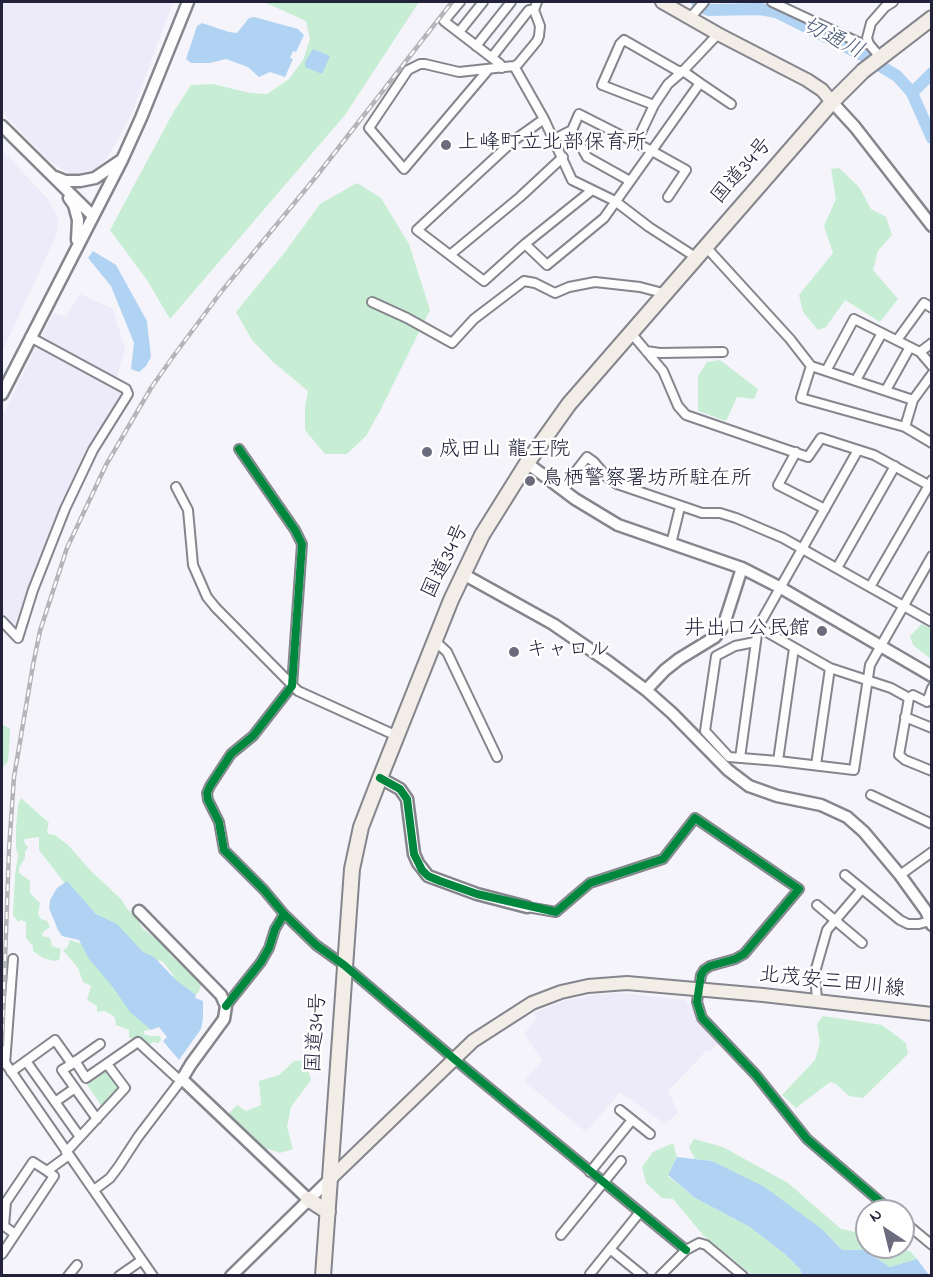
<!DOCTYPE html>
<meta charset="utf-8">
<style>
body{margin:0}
#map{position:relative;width:933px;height:1277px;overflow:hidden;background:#f5f4fa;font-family:"Indie Flower",sans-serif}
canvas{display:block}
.frame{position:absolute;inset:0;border:3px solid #22223b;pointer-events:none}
.north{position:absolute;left:855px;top:1199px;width:60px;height:60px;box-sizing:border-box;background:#fff;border:2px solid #a7a7b1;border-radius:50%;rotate:325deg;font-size:16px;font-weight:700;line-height:24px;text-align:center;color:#22223b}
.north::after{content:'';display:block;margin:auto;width:21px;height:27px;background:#6c6c7e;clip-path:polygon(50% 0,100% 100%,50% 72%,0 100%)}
</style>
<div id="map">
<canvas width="933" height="1277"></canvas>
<div class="frame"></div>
<div class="north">N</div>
</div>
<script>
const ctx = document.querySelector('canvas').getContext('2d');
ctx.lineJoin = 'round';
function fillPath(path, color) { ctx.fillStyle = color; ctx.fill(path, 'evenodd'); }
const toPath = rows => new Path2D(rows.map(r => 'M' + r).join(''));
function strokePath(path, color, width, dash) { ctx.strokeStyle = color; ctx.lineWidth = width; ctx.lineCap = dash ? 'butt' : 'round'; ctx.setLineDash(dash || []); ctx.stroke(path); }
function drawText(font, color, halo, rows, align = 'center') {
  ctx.font = font + ' "Indie Flower","Klee One",sans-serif'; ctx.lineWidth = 5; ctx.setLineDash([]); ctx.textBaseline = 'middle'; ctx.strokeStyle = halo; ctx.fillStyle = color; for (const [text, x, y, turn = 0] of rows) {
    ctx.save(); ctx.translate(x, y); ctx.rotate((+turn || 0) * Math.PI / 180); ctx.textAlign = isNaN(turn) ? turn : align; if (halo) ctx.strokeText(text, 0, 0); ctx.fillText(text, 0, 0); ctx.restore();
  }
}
fillPath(toPath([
 [2,2,173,2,131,115,109,155,97,168,79,174,65,171,49,160,2,112],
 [2,150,48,199,59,220,55,238,2,352],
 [80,294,113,309,125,349,116,380,40,340,54,313,66,317],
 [37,345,125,392,88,451,29,585,16,631,2,616,2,417],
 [621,993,685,1000,720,1041,710,1052,707,1050,668,1091,678,1113,665,1124,620,1092,586,1132,524,1081,543,1061,524,1034,537,1018,533,1013,567,1000,593,995]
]), '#edeaf9');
fillPath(toPath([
 [264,2,419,2,345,115,170,319,147,280,110,230,174,111,191,85,213,84,250,93,267,94,289,79,303,60,310,39,306,21],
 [839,168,859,187,871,209,886,217,892,235,878,251,873,270,898,299,880,322,845,300,826,327,818,330,803,312,799,295,833,253,824,226,836,199,831,169],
 [357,183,381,198,409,244,430,310,380,411,366,436,347,454,325,454,305,430,305,407,308,391,273,362,252,340,236,312,285,252,320,204],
 [720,360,758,389,754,399,737,397,726,421,698,411,698,376,707,362],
 [922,624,931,629,931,659,913,645,910,636],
 [2,724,10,729,10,733,8,762,2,768],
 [21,798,49,823,47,830,48,834,55,835,69,846,91,871,121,899,128,910,136,916,142,928,160,942,166,944,170,955,190,971,201,986,198,993,193,996,176,983,173,975,164,963,161,961,153,960,113,930,66,885,39,850,39,837,25,839,24,842,28,848,25,851,25,858,19,868,19,873,30,881,30,893,40,903,38,914,41,919,47,921,50,927,43,932,42,936,50,938,52,946,61,949,59,960,55,961,43,958,33,951,33,946,26,938,26,922,21,920,18,922,13,915,15,875,18,855,16,848,16,828,18,805],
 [70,940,83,944,101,968,99,970,101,973,104,971,113,985,113,989,117,989,152,1029,144,1031,144,1034,151,1036,160,1036,161,1040,158,1043,153,1042,148,1046,145,1045,132,1039,129,1037,129,1030,116,1025,115,1018,112,1015,104,1011,97,1012,97,1006,87,1000,91,986,83,982,78,968,63,950,67,948],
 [823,1016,882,1025,906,1043,908,1054,863,1098,849,1096,836,1084,830,1082,796,1108,782,1095,815,1060,820,1043,817,1024],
 [305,1060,311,1080,291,1107,287,1127,293,1149,280,1153,259,1146,228,1114,237,1105,246,1111,261,1105,259,1081,279,1075,294,1061],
 [106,1067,121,1088,103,1108,85,1082],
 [694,1139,723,1147,788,1183,841,1229,867,1234,867,1247,893,1247,910,1251,917,1259,890,1267,864,1250,842,1250,822,1229,712,1161,695,1159,689,1147],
 [673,1143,677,1157,668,1176,695,1198,750,1227,786,1255,800,1269,802,1275,752,1275,703,1235,673,1199,662,1198,646,1183,642,1167,653,1152]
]), '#c7eed5');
fillPath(toPath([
 [254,17,298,29,304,35,296,52,293,51,290,58,293,59,285,77,270,72,259,77,248,67,226,59,210,63,191,63,186,59,197,26,202,23,229,32,237,33,249,18],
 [313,49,330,56,322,74,305,67,305,62],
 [93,251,116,265,147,321,151,357,146,366,139,372,131,369,134,343,111,286,88,258],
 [67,881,96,914,117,924,143,952,154,957,176,980,196,995,195,998,203,1001,203,1019,201,1029,179,1060,163,1041,167,1037,159,1027,151,1030,130,1012,112,986,89,959,79,940,62,936,58,930,49,908,50,900,57,888],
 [677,1157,712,1161,763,1186,822,1229,842,1250,864,1250,890,1267,917,1259,929,1275,802,1275,800,1269,786,1255,750,1227,695,1198,668,1175]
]), '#b1d3f3');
strokePath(toPath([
 [697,2,703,8,709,10,760,9,776,12,864,56,897,76,907,87,912,93,932,138],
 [912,93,932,73]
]), '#b1d3f3', 12);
const street = toPath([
 [460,2,444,21,500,64,502,68],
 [772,2,862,44,869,44],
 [690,18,704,2],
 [459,32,483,2],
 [476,46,511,2],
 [492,57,529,10,534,10],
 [880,57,869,44,867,38,871,23,885,7,893,2],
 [514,66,544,119,572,180,615,201,649,227,697,258],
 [488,70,404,169,369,128,408,70,420,64,425,64,459,72,514,66,518,64,537,41,539,36,540,26,534,10,537,2],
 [700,83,731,104],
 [654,105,602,85,620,44,624,40,678,71,683,71],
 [544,119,513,141,417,230,484,281,525,244,591,191],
 [572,130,587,157,630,181],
 [554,139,572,130,579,114,652,151,686,170,668,197],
 [636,143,654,105,668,84,683,71],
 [525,244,547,265,604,218,700,83,683,71,718,34],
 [706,247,790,339,811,366,913,400],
 [450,255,520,197,563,157],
 [372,302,407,318,452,343,474,319,524,281,535,283,555,293,569,287,595,282,640,287,659,292,664,296],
 [631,333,663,371,678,406,686,415,808,457,821,438,874,455,932,487],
 [897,340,924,303,932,308],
 [646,351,660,353,723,352],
 [920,352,932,366],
 [811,366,801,398,905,427],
 [826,371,854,319,910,347],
 [932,374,913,400,905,427,932,443],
 [856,380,882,333],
 [886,390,910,347,920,352,932,343],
 [239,449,295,530,302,544,292,686,253,736,231,754,210,786,207,793,208,800,219,822,224,850,264,890,284,914],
 [796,452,778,485,825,509],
 [176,487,188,510,193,565,207,597,216,608,298,691,397,736],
 [562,489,587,457,594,462,607,477,617,484,702,513,720,513,736,518,783,538,932,622],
 [671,544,680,507],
 [837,568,895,466],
 [870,587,932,480],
 [2,621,18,638,33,590,65,509,93,450,128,394,126,389,30,337],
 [758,627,830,668,891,688,909,698],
 [435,641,447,652,497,757],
 [755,642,735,646,716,656,705,731,729,757,778,761,854,770,870,665,932,556],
 [932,688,927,702,913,695,909,698,899,755,905,760,932,771],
 [905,717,932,728],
 [740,758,758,627,858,450],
 [778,761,794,648],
 [816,765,830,668],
 [871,795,932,824],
 [845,875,900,920,908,924,919,924,930,921],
 [900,875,932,852],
 [817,905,862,943],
 [527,907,556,912,590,883,663,859,695,818,799,889,744,954,735,959,710,966,704,970,701,975,697,1002,702,1018,756,1075,807,1139,891,1211],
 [817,1001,815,972,827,930,862,889],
 [226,1006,261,962,269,948,275,929,284,914,316,945,344,965,453,1058,686,1250],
 [2,1058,153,1276],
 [26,1061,80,1137],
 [75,1061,86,1078,138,1042,176,1077,182,1079,138,1137,119,1166,110,1178,94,1190],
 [73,1063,100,1044],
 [5,1064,13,959],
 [11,1072,55,1040,72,1064,62,1070,97,1119],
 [55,1102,75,1088],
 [620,1110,650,1134],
 [66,1152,125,1088,107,1064],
 [590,1172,632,1120],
 [903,1221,932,1245],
 [15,1234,4,1226,6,1202,33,1162,47,1171,69,1155],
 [561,1235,621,1161],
 [610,1249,643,1276],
 [2,1254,54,1176,47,1171],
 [68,1276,77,1265],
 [119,1276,142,1260],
 [592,1276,590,1274,640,1212],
 [660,1276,686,1250,699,1243,706,1245,743,1276]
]);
const secondary = toPath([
 [832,102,855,127,932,226],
 [2,126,93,216],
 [55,177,65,181,80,181,95,178,120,161],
 [69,198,74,205,78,220,77,240],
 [2,394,122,160,141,118,188,2],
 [527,463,575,499,618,525,742,568,781,588,932,676],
 [463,574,553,624,610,663,646,690,672,713,728,770,749,786,777,796,821,805,847,817,864,832,900,875,926,911,932,925],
 [646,690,665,670,679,659,715,637,723,627,742,568],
 [380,778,400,789,407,799,414,854,418,863,428,876,477,894,527,907],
 [139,911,221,995,226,1006,224,1019,191,1064,182,1079,308,1199],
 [231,1276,330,1179]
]);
const primary = toPath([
 [662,2,718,34,807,80,822,90,832,102],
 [330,1179,473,1041,532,1003,561,992,588,986,627,983,763,995,932,1014]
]);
const highway = toPath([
 [308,1199,328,1212],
 [323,1276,352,869,361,827,378,783,451,600,482,535,527,463,569,404,832,102,863,71,932,18]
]);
strokePath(street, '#85858d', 12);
strokePath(secondary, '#85858d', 15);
strokePath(primary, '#85858d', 16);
strokePath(highway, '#85858d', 18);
strokePath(street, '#fefdfe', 8);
strokePath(secondary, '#fefdfe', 10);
strokePath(primary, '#f2ede6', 12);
strokePath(highway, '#f2ede6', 14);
const rail = toPath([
 [2,1045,9,849,14,777,33,665,40,631,67,548,106,465,151,388,172,358,221,292,315,178,452,2]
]);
strokePath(rail, '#b5b5b9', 4.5);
strokePath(rail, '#fff', 2, [7]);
strokePath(toPath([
 [239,449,295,530,302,544,292,686,253,736,231,754,210,786,207,793,208,800,219,822,224,850,264,890,284,914],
 [380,778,400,789,407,799,414,854,422,870,428,876,440,881,477,894,556,912,590,883,663,859,695,818,799,889,744,954,735,959,710,966,704,970,701,975,697,1002,702,1018,756,1075,807,1139,891,1211],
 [226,1006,261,962,269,948,275,929,284,914,316,945,344,965,453,1058,686,1250]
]), '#00873e', 8);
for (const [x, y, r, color] of [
 [446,145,6,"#6c6c7e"],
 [427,452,6,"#6c6c7e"],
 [530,481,6,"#6c6c7e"],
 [822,631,6,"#6c6c7e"],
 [514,652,6,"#6c6c7e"]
]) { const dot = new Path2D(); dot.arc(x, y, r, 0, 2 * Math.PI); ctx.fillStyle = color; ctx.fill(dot); strokePath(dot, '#fff', 2); }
drawText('21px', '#22223b', '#fff', [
 ["上峰町立北部保育所",458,145],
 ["成田山 龍王院",439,452],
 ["鳥栖警察署坊所駐在所",542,481],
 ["井出口公民館",810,631,"right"],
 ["キャロル",526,652]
], 'left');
drawText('21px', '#22223b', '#fff', [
 ["国道34号",743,172,-49],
 ["国道34号",447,562,-64],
 ["北茂安三田川線",832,984,6],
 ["国道34号",318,1033,-86]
]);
drawText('italic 22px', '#4a5b7a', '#fff', [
 ["切通川",832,40,27]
]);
</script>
